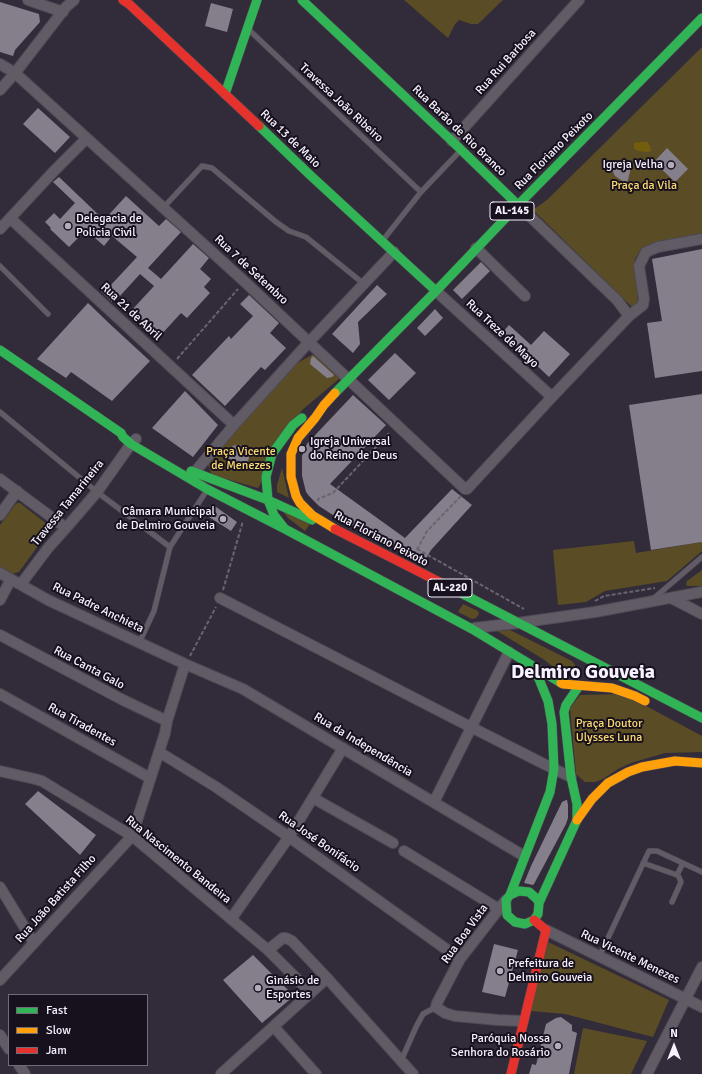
<!DOCTYPE html>
<meta charset="utf-8">
<style>
body{margin:0}
#map{position:relative;width:702px;height:1074px;overflow:hidden;background:#322b39;font-family:Signika,sans-serif}
canvas{display:block}
.legend{position:absolute;left:8px;top:994px;width:140px;height:72px;box-sizing:border-box;background:#17111d;border:1px solid #716a77;margin:0;padding:5px 7px;list-style:none;font-size:12px;color:#f7f0fe}
.legend li{display:flex;align-items:center;gap:8px;height:20px}
.legend b{width:20px;border:1px solid #716a77}
.north{position:absolute;left:654px;top:1026px;width:40px;height:40px;-webkit-text-stroke:3px #17111d;paint-order:stroke;rotate:0deg;font-size:11px;font-weight:700;line-height:16px;text-align:center;color:#f7f0fe}
.north::after{content:'';display:block;margin:auto;width:14px;height:18px;background:#f7f0fe;clip-path:polygon(50% 0,100% 100%,50% 72%,0 100%)}
</style>
<div id="map">
<canvas width="702" height="1074"></canvas>
<ul class="legend">
<li><b style="height:5px;background:#30b455"></b>Fast</li>
<li><b style="height:5px;background:#ff9f0a"></b>Slow</li>
<li><b style="height:5px;background:#e5322d"></b>Jam</li>
</ul>
<div class="north">N</div>
</div>
<script>
const ctx = document.querySelector('canvas').getContext('2d');
ctx.lineJoin = 'round';
function fillPath(path, color) { ctx.fillStyle = color; ctx.fill(path, 'evenodd'); }
const toPath = rows => new Path2D(rows.map(r => 'M' + r).join(''));
function strokePath(path, color, width, dash) { ctx.strokeStyle = color; ctx.lineWidth = width; ctx.lineCap = dash ? 'butt' : 'round'; ctx.setLineDash(dash || []); ctx.stroke(path); }
function drawText(font, color, halo, rows, align = 'center') {
  ctx.font = font + ' Signika,sans-serif'; ctx.lineWidth = 4; ctx.setLineDash([]); ctx.textBaseline = 'middle'; ctx.strokeStyle = halo; ctx.fillStyle = color; for (const [text, x, y, turn = 0] of rows) {
    ctx.save(); ctx.translate(x, y); ctx.rotate((+turn || 0) * Math.PI / 180); ctx.textAlign = isNaN(turn) ? turn : align; if (halo) ctx.strokeText(text, 0, 0); ctx.fillText(text, 0, 0); ctx.restore();
  }
}
fillPath(toPath([
 [404,0,503,0,478,24,471,24,459,20,455,24,448,38],
 [702,47,702,234,653,243,644,247,640,251,635,259,634,264,637,287,638,302,633,307,632,307,533,210,548,199],
 [317,352,340,374,339,379,302,410,258,488,212,475,207,462,294,365],
 [282,468,289,498,277,492,277,485],
 [17,503,20,503,47,524,49,526,49,531,19,572,11,574,0,567,0,525,15,505],
 [281,509,310,524,305,531,288,518],
 [634,541,636,553,702,542,702,551,667,581,605,591,586,602,558,605,553,550],
 [702,570,702,586,687,586,686,584,687,581],
 [463,604,478,611,479,614,476,618,472,619,458,612],
 [510,630,572,661,575,665,574,671,568,676,564,675,543,659,497,631],
 [624,694,702,736,702,752,665,753,631,763,618,769,603,779,595,782,585,782,576,774,570,708,580,695],
 [548,942,669,1000,653,1037,565,1014,531,1011],
 [583,1028,647,1041,631,1074,574,1074]
]), '#5a4d25');
fillPath(toPath([
 [641,142,647,142,650,146,651,151,647,152,638,151,634,148,634,143]
]), '#735e0e');
fillPath(toPath([
 [0,2,39,14,40,22,15,50,13,56,0,52],
 [211,3,233,9,227,32,205,26],
 [38,108,70,137,55,153,23,124],
 [667,148,688,169,675,182,654,162],
 [623,162,632,163,627,184,615,176,609,163],
 [59,177,104,220,126,196,159,226,166,219,181,232,148,268,161,279,193,244,209,258,200,269,211,279,204,287,210,293,187,318,181,313,160,336,131,311,154,286,140,274,120,296,119,295,112,302,101,291,107,285,109,287,137,257,112,236,104,246,86,230,69,247,50,229,51,228,45,222,54,213,60,219,75,203,53,182],
 [702,249,702,371,655,378,647,323,662,321,652,259],
 [481,262,490,271,462,299,453,290],
 [377,285,387,294,358,322,360,344,353,353,332,334],
 [249,295,279,323,270,333,286,348,265,370,261,367,225,406,192,375,229,336,231,339,253,316,240,304],
 [88,303,112,326,150,361,112,401,71,372,66,378,37,359],
 [435,309,443,318,425,336,417,328],
 [509,325,531,345,544,331,570,354,549,377,502,333],
 [395,353,416,373,389,400,368,380],
 [313,356,334,375,332,377,327,378,310,364,311,358],
 [185,391,218,425,193,457,152,428],
 [702,394,702,542,651,550,629,405],
 [353,395,386,425,330,484,405,538,452,489,472,505,431,550,424,562,336,517,319,506,309,496,306,492,302,476,302,456,307,444,319,431],
 '227 456a11 11 0 1 1 22 0a11 11 0 1 1-22 0Z',
 [212,504,237,522,231,531,209,517,206,513],
 [38,791,96,835,80,855,25,804],
 [566,800,567,800,568,805,568,818,566,824,534,884,533,885,524,883,531,866,562,802],
 [494,944,518,950,505,997,482,992],
 [253,955,294,996,262,1023,223,980],
 [561,1017,572,1025,572,1031,577,1033,569,1074,529,1074,532,1064,536,1065,546,1024,556,1018]
]), '#857f8c');
const lane = toPath([
 [248,29,421,192],
 [163,208,202,166,212,168,276,222,289,231,306,237,364,284],
 [383,240,421,192,460,151],
 [0,266,48,314],
 [0,412,97,492,170,547],
 [653,599,702,557],
 [139,643,154,611,170,547,207,490],
 [643,863,677,875,683,863],
 [672,902,681,882,679,877,677,875],
 [599,957,649,851,657,851,702,872],
 [401,1061,416,1027,423,1014,436,1007]
]);
const street = toPath([
 [28,0,63,12],
 [0,64,15,73,245,282,465,489,467,489,552,397,629,316,643,305,644,299,639,266,646,252,658,247,702,239],
 [0,90,15,73,66,7,74,0],
 [452,141,579,0],
 [518,205,617,300,629,316],
 [11,219,234,425],
 [0,229,54,171,86,139],
 [476,248,525,296],
 [436,291,552,397],
 [194,473,234,425,309,342,394,252],
 [0,479,66,528],
 [0,515,17,491],
 [0,573,48,600,185,664,243,689,524,856],
 [21,584,48,548,66,528,97,492,131,444,136,439],
 [220,598,455,719,554,769,571,777],
 [671,598,702,614],
 [0,600,11,579],
 [474,628,518,623,595,612,702,592],
 [0,635,123,700,167,721],
 [0,694,150,778],
 [159,752,216,787,289,837,460,959],
 [0,771,35,779,42,781,132,836,268,950,311,993],
 [313,798,393,843],
 [434,802,509,652],
 [404,851,499,909],
 [0,887,34,943],
 [506,900,460,959,437,1003,436,1007,445,1013,455,1016,498,1020,523,1021],
 [231,919,289,837,343,748],
 [546,930,702,1007],
 [268,950,283,938,286,938,292,941,327,978,413,1074],
 [0,980,132,836,165,733,167,721,185,664],
 [274,1027,316,1074],
 [0,1035,9,1049],
 [19,1065,25,1074],
 [221,1074,327,978],
 [647,1074,702,967]
]);
const fast = toPath([
 [302,0,452,141,518,205],
 [225,94,257,0],
 [259,126,310,175,436,291],
 [0,350,121,433,123,437,131,444,207,489,283,528],
 [335,393,436,291,518,205,702,18],
 [302,418,293,425,272,454,266,477,268,500,274,515,285,529,472,629,561,683],
 [191,471,268,500,312,520],
 [459,592,702,718],
 [519,891,529,892,537,899,539,903,538,914,534,920,525,924,515,922,507,915,506,900,510,895,519,891],
 [510,895,550,792,554,769,552,724,548,701,539,679,532,666],
 [539,903,577,820,577,804,571,777,564,712,566,705,579,686]
]);
const slow = toPath([
 [335,529,312,515,300,503,296,496,291,477,291,454,298,438,315,418,324,405,335,393],
 [561,683,563,684,612,688,635,696,645,701],
 [577,820,592,799,608,783,628,772,642,767,675,761,702,763]
]);
const jam = toPath([
 [123,0,129,4,259,126],
 [335,529,459,592],
 [511,1074,546,930,534,920]
]);
strokePath(lane, '#4e4954', 6);
strokePath(street, '#4e4954', 12);
strokePath(fast, '#4e4954', 10);
strokePath(slow, '#4e4954', 10);
strokePath(jam, '#4e4954', 10);
strokePath(toPath([
 [177,359,238,289],
 [318,501,318,499,333,493,390,432],
 [417,549,524,609],
 [414,555,427,531,461,496],
 [223,590,243,521],
 [595,601,604,596,655,588],
 [190,656,216,607]
]), '#69646f', 2, [4, 2]);
strokePath(lane, '#615b66', 5);
strokePath(street, '#615b66', 10);
strokePath(fast, '#30b455', 9);
strokePath(slow, '#ff9f0a', 9);
strokePath(jam, '#e5322d', 9);
for (const [x, y, r, color] of [
 [671,165,4,"#b2abb9"],
 [68,226,4,"#b2abb9"],
 [302,449,4,"#b2abb9"],
 [223,519,4,"#b2abb9"],
 [500,971,4,"#b2abb9"],
 [258,988,4,"#b2abb9"],
 [558,1046,4,"#b2abb9"]
]) { const dot = new Path2D(); dot.arc(x, y, r, 0, 2 * Math.PI); ctx.fillStyle = color; ctx.fill(dot); strokePath(dot, '#17111d', 1.5); }
for (const [x, y, w] of [
 [512,211,44],
 [450,588,44]
]) { const box = new Path2D(); box.roundRect(x - w / 2, y - 9, w, 18, 3); ctx.fillStyle = '#17111d'; ctx.fill(box); strokePath(box, '#f7f0fe', 1); }
drawText('bold 11px', '#f7f0fe', null, [
 ["AL-145",512,211],
 ["AL-220",450,588]
]);
drawText('12px', '#f7f0fe', '#17111d', [
 ["Rua Rui Barbosa",506,62,-48],
 ["Travessa João Ribeiro",341,103,43],
 ["Rua Barão de Rio Branco",459,131,44],
 ["Rua 13 de Maio",290,139,44],
 ["Rua Floriano Peixoto",554,151,-45],
 ["Rua 7 de Setembro",251,270,43],
 ["Rua 21 de Abril",131,312,43],
 ["Rua Treze de Mayo",502,334,43],
 ["Travessa Tamarineira",68,503,-51],
 ["Rua Floriano Peixoto",381,539,28],
 ["Rua Padre Anchieta",98,608,26],
 ["Rua Canta Galo",89,668,28],
 ["Rua Tiradentes",82,725,29],
 ["Rua da Independência",363,745,31],
 ["Rua José Bonifácio",319,842,35],
 ["Rua Nascimento Bandeira",178,860,39],
 ["Rua João Batista Filho",56,899,-48],
 ["Rua Boa Vista",465,934,-54],
 ["Rua Vicente Menezes",630,957,26]
]);
drawText('12px', '#f7f0fe', '#17111d', [
 ["Igreja Velha",663,165,"right"],
 ["Delegacia de",76,219],
 ["Policia Civil",76,233],
 ["Igreja Universal",310,442],
 ["do Reino de Deus",310,456],
 ["Câmara Municipal",215,512,"right"],
 ["de Delmiro Gouveia",215,526,"right"],
 ["Prefeitura de",508,964],
 ["Delmiro Gouveia",508,978],
 ["Ginásio de",266,981],
 ["Esportes",266,995],
 ["Paróquia Nossa",550,1039,"right"],
 ["Senhora do Rosário",550,1053,"right"]
], 'left');
drawText('12px', '#fcdb71', '#17111d', [
 ["Praça da Vila",644,186],
 ["Praça Vicente",241,452],
 ["de Menezes",241,466],
 ["Praça Doutor",609,724],
 ["Ulysses Luna",609,738]
]);
drawText('bold 20px', '#f7f0fe', '#17111d', [
 ["Delmiro Gouveia",583,673]
]);
</script>
